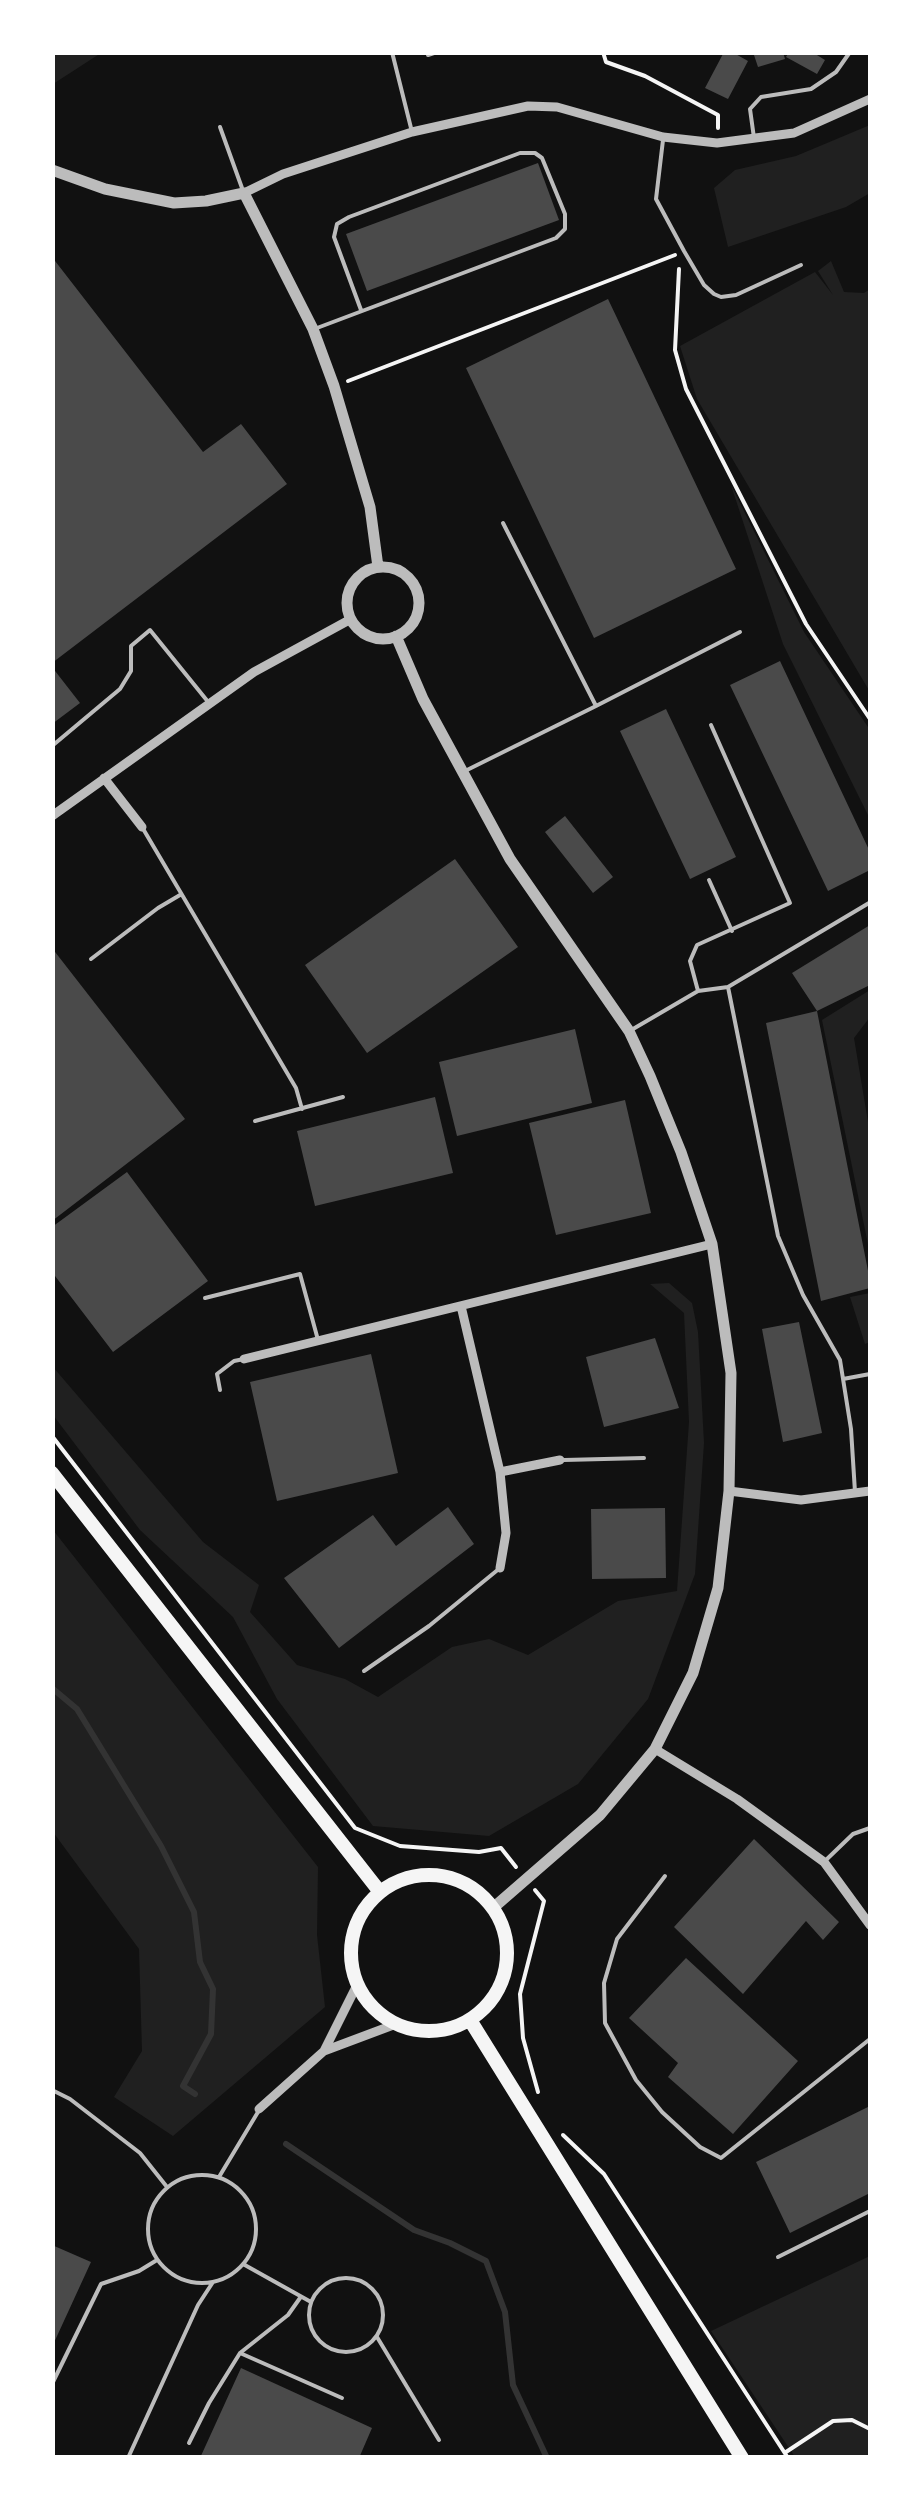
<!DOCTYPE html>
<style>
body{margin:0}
#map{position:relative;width:923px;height:2510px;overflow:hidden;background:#111;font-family:"Varela Round",sans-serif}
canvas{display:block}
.frame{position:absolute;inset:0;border:55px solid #fff;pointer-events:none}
</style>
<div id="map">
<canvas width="923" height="2510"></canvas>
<div class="frame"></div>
</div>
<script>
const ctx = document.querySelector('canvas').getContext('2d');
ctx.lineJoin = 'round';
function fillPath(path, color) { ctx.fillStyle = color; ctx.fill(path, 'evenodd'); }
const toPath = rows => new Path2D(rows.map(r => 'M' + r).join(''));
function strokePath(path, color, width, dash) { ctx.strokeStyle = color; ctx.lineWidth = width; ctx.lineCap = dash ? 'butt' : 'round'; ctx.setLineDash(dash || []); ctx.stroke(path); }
fillPath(toPath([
 [53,52,101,52,101,53,53,84],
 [870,125,870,193,846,207,728,247,714,188,735,170,796,156],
 [831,261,844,292,864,293,870,289,870,692,697,399,680,346,815,272,833,295,818,271],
 [731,485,804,632,870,730,870,819,783,644],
 [870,990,870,1017,854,1038,870,1134,870,1254,822,1020],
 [669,1283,692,1303,698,1332,704,1443,695,1574,648,1699,578,1784,489,1836,373,1826,277,1699,233,1617,140,1530,53,1415,53,1367,203,1542,259,1585,250,1612,297,1665,345,1679,378,1697,452,1647,489,1639,528,1655,618,1601,677,1591,689,1422,684,1313,650,1284],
 [870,1293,870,1342,865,1344,850,1297],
 [53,1530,318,1867,317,1935,325,2007,173,2136,114,2097,142,2051,139,1949,53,1832],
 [870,2256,870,2457,795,2457,711,2331]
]), '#202020');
strokePath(toPath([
 [52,1688,77,1709,161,1846,194,1912,200,1962,213,1989,211,2034,183,2086,195,2094],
 [286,2144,414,2230,450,2243,486,2261,505,2312,513,2385,547,2458]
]), '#333', 6);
fillPath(toPath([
 [724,52,732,52,748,61,728,99,705,88],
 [753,52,783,52,785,59,758,67],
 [789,52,812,52,825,60,817,74,786,57],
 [538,163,559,220,367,291,346,234],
 [52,257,203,452,241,424,287,484,52,663],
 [608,299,736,569,594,638,466,368],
 [780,661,870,852,870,870,828,891,730,685],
 [52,667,80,703,52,724],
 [666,709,736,857,690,879,620,731],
 [565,816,613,877,593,893,545,832],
 [455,859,518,947,367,1053,305,965],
 [870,925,870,985,817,1011,792,973],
 [52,948,185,1119,52,1221],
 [817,1011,870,1281,870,1288,821,1301,766,1023],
 [575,1029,592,1103,457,1136,439,1062],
 [435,1097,453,1173,315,1206,297,1131],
 [625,1100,651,1213,556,1235,529,1123],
 [127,1172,208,1281,113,1352,52,1272,52,1227],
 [799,1322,822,1433,783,1442,762,1329],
 [655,1338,679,1408,604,1427,586,1357],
 [371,1354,398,1473,277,1501,250,1382],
 [448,1507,474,1544,339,1648,284,1578,373,1515,396,1546],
 [665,1508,666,1578,592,1579,591,1509],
 [754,1839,839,1922,823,1940,806,1921,743,1994,674,1927],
 [686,1958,798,2061,733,2134,668,2077,678,2063,629,2018],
 [870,2106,870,2193,790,2233,756,2162],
 [52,2245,91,2262,52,2347],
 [241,2368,372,2428,359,2458,200,2458]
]), '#4a4a4a');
strokePath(toPath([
 [603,52,606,62,645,76,718,115,718,128],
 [679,269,675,350,686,389,806,624,870,719],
 [348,381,675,255],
 [52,1436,355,1828,400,1846,479,1852,501,1848,516,1867],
 [535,1890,544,1901,520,1994,523,2038,538,2092],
 [563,2135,604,2174,788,2458],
 [786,2452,833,2421,852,2420,870,2429]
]), '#f5f5f5', 4);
strokePath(toPath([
 [392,52,412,132],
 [428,55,437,52],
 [220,127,242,188],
 [754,138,750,109,761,97,811,89,836,72,850,52],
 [663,140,656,199,684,251,704,285,714,294,721,297,736,295,801,265],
 [317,328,556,238,565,229,565,214,542,158,535,153,520,153,349,217,337,224,334,237,361,310],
 [596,706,740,632],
 [52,746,120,689,131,671,131,646,150,630,209,703],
 [465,771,596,706,503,523],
 [142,827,296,1088,302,1109],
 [709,880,732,931],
 [91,959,158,908,180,895],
 [728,987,778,1236,803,1295,840,1360,851,1429,855,1492],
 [698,991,690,961,697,945,790,903,711,725],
 [633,1029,698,991,728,987,869,903],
 [255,1121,343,1097],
 [205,1298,300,1274,318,1340],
 [843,1379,870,1374],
 [220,1390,217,1374,234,1361,244,1359],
 [564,1460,644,1458],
 [364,1671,429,1626,500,1568],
 [827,1859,853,1834,870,1828],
 [665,1876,617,1939,604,1983,605,2023,636,2080,662,2112,700,2147,721,2158,870,2039],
 [52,2090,70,2099,140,2153,167,2187],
 '148 2229a54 54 0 1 1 108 0a54 54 0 1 1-108 0Z',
 [219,2177,258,2112],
 [778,2257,870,2211],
 [243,2264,311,2302],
 '309 2315a37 37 0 1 1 74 0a37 37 0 1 1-74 0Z',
 [377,2337,439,2440],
 [240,2353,342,2398],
 [52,2384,101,2284,139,2271,157,2260],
 [189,2443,209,2403,240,2353,288,2315,300,2298],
 [128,2458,198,2305,213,2282]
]), '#bcbcbc', 4);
strokePath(toPath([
 [244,193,283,174,412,132,528,106,557,107,663,137,717,143,794,133,870,99],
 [104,778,142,827],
 [52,816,254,672,351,619],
 [461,1306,500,1472,506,1533,500,1568],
 [244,1359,712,1244],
 [500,1472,560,1460],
 [729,1491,801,1500,870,1491],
 [655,1749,737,1799,824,1862,870,1925],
 [324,2051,396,2024],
 [259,2109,324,2051,357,1985]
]), '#bcbcbc', 9);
strokePath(toPath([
 [52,170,105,189,174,203,206,201,244,193,313,329,334,386,370,507,378,567],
 '347 603a36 36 0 1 1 72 0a36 36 0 1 1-72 0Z',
 [396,636,423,699,510,859,629,1031,650,1076,681,1152,712,1244,731,1373,729,1491,718,1588,693,1673,655,1749,600,1815,493,1908]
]), '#bcbcbc', 11);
strokePath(toPath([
 [52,1473,380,1892],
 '351 1953a78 78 0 1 1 156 0a78 78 0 1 1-156 0Z',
 [470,2020,742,2458]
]), '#f5f5f5', 14);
</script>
